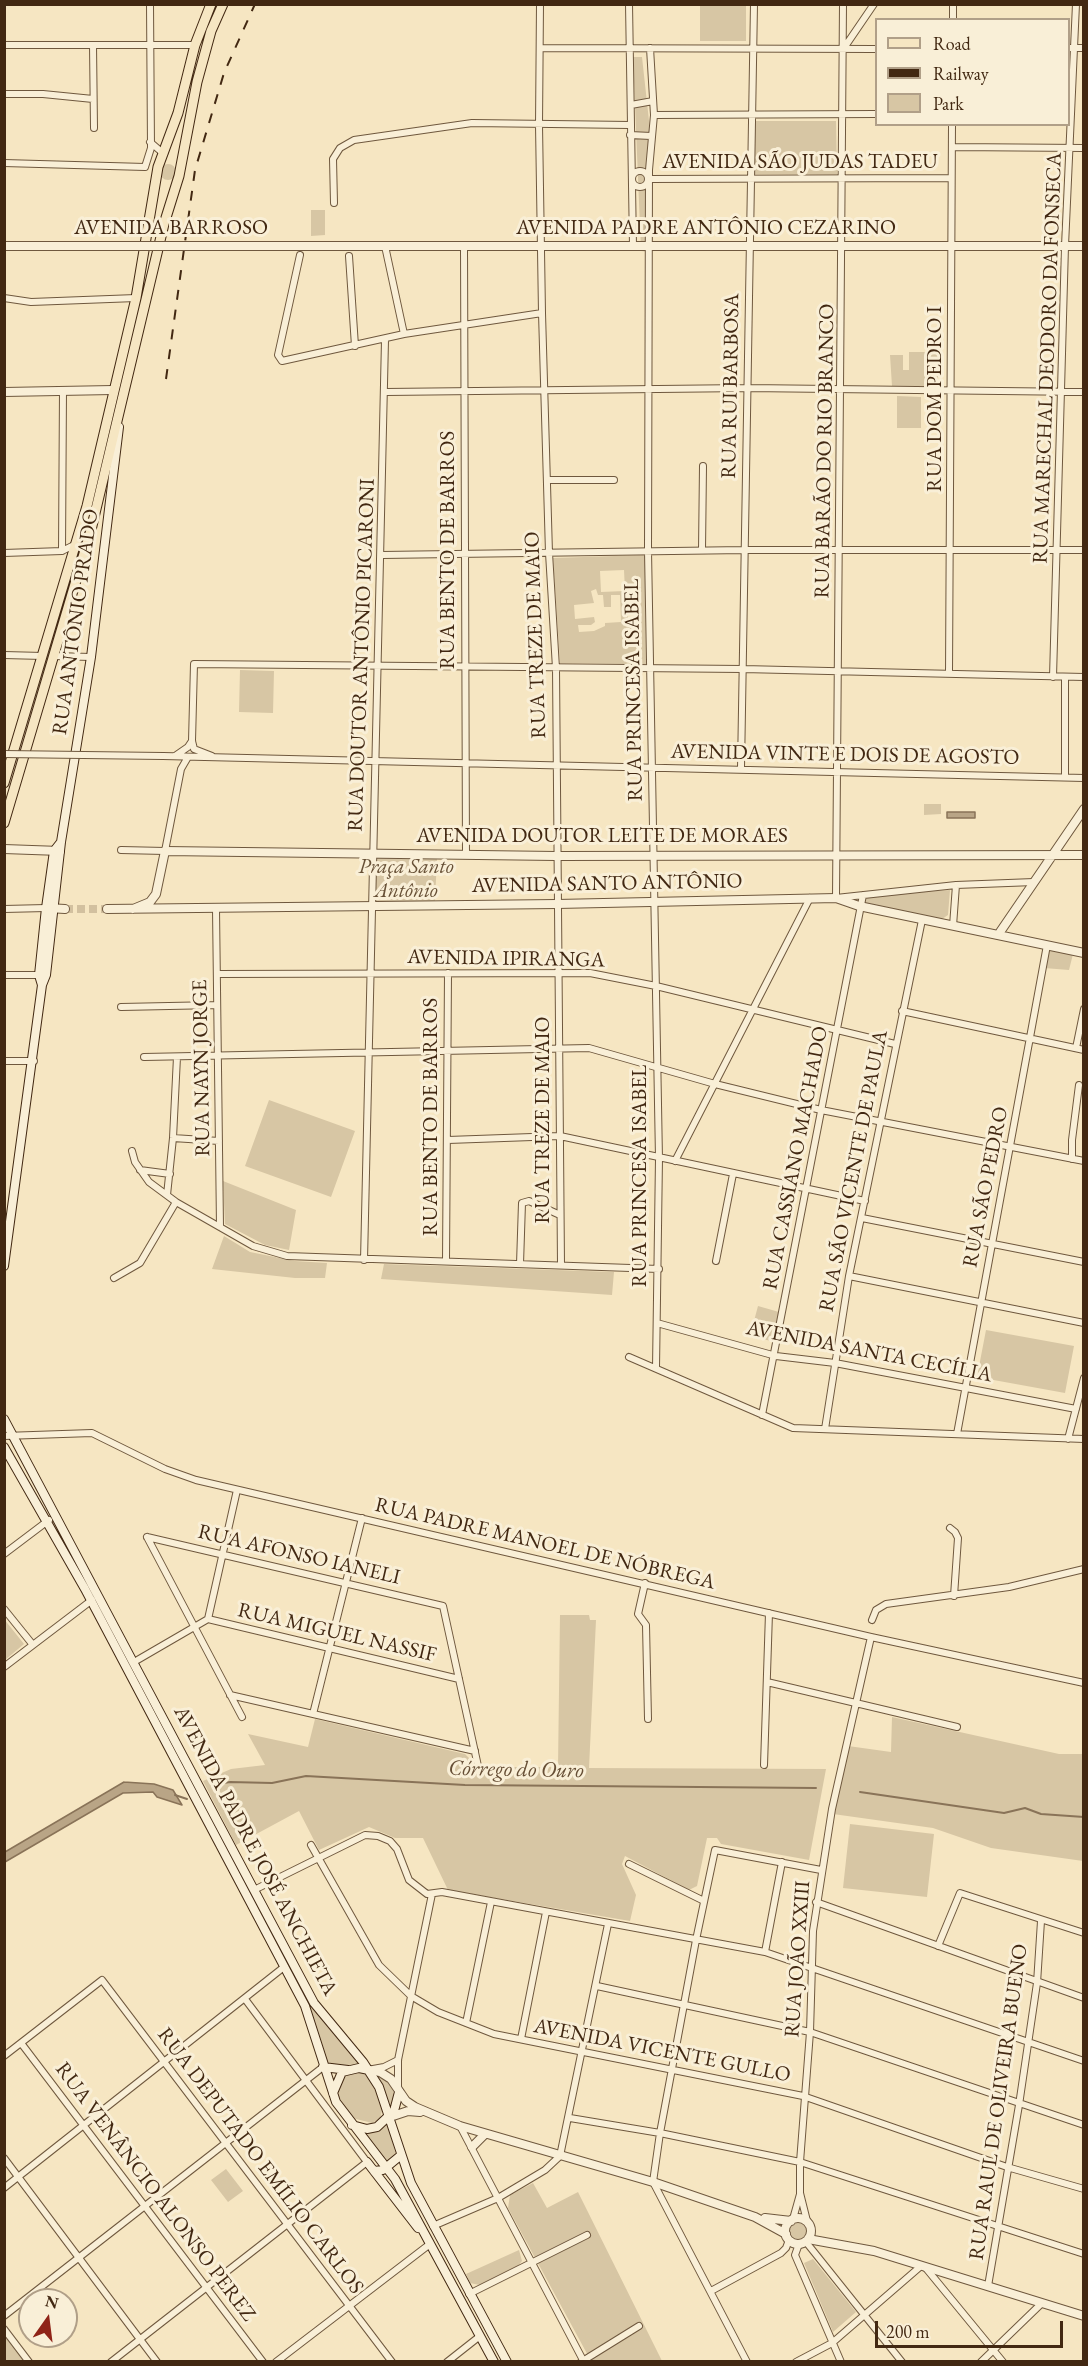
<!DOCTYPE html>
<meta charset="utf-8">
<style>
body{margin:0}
#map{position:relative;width:1088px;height:2366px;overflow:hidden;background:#f6e6c2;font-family:"EB Garamond",serif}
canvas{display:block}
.frame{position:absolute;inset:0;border:6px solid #422812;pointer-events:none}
.legend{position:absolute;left:875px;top:18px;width:195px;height:108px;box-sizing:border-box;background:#f9efd7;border:2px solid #b09f88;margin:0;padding:8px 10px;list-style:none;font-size:18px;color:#422812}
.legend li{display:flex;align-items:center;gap:12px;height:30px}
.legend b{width:30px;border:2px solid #b09f88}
.north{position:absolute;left:18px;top:2288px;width:60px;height:60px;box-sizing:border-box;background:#f9efd7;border:2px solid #b09f88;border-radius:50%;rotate:14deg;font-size:16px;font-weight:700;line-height:24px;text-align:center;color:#422812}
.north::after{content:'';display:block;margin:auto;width:21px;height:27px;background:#8f2418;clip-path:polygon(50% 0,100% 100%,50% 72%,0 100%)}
.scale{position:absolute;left:875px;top:2321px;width:188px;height:27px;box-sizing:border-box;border:3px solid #422812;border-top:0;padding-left:8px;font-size:18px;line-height:21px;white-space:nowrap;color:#422812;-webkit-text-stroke:4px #f9efd7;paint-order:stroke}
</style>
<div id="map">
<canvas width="1088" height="2366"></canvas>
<div class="frame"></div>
<ul class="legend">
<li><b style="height:8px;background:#f6e6c2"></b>Road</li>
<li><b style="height:8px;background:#422812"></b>Railway</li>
<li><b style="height:16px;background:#d7c6a4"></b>Park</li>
</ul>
<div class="north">N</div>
<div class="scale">200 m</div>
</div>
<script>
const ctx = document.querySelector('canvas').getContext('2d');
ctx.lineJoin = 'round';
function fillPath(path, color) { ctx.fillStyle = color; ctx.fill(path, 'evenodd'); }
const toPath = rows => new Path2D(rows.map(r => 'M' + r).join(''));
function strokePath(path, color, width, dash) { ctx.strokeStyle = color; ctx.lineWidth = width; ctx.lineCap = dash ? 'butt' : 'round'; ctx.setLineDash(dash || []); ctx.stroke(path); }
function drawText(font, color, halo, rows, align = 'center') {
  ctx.font = font + ' "EB Garamond",serif'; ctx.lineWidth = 6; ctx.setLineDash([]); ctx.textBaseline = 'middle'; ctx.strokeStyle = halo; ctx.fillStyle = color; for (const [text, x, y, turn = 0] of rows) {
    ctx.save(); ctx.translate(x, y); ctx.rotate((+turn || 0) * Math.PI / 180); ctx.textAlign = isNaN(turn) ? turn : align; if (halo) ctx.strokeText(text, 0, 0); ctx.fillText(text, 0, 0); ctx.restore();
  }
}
fillPath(toPath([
 [700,5,746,5,746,41,700,41],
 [633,57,642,57,651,139,648,252,641,251],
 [754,121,836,121,837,174,754,174],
 '160 172a8 8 0 1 1 16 0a8 8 0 1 1-16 0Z',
 [311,210,325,210,325,235,311,236],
 [909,352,938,352,938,386,892,386,890,355,903,355,903,370,909,370],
 [897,396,921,397,921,428,897,428],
 [645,555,646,664,560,663,553,558],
 [624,570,625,591,601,592,600,571],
 [596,589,598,595,603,595,604,607,611,607,611,595,620,595,621,622,605,623,605,626,594,631,579,632,578,625,591,625,595,622,594,617,575,619,574,605,594,603,591,591],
 [638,598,638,619,628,619,628,599],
 [240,670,274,671,273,713,239,712],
 [924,804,941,804,941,814,924,815],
 [376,856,437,858,435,901,375,901],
 [950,890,948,915,942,919,864,903,866,896],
 [1049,950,1073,954,1069,970,1044,968],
 [269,1100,355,1131,331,1197,245,1166],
 [223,1181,296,1210,289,1250,265,1245,225,1224],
 [224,1236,250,1252,295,1261,327,1263,325,1278,295,1278,212,1269],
 [384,1264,614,1272,612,1295,381,1279],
 [758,1306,779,1312,771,1341,750,1336],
 [986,1330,1074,1346,1065,1393,977,1377],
 [98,1603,307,1996,362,2065,327,2066,312,2016],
 [560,1615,589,1615,590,1620,596,1620,589,1768,826,1769,809,1860,721,1844,717,1838,707,1838,697,1886,689,1890,625,1856,622,1864,636,1895,630,1921,448,1890,423,1838,395,1838,369,1827,319,1850,299,1811,236,1845,203,1781,231,1769,265,1765,248,1734,308,1747,315,1719,465,1754,472,1761,471,1770,483,1767,558,1767],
 [4,1619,24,1644,5,1660,4,1660],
 [892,1717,1059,1754,1083,1754,1083,1861,991,1848,933,1828,833,1814,848,1746,891,1752],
 [850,1824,934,1834,927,1897,843,1888],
 [358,2072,368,2075,383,2107,380,2119,372,2123,352,2118,338,2095,341,2080,346,2075],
 [377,2075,382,2076,392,2087,394,2095,391,2107],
 [388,2124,396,2155,388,2163,364,2133,378,2132],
 [226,2169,243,2191,228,2202,211,2180],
 [533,2183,547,2208,578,2192,662,2361,591,2361,508,2208,510,2195],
 '789 2231a9 9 0 1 1 18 0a9 9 0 1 1-18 0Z',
 [519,2250,522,2261,518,2266,480,2285,470,2283,466,2274],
 [813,2259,856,2312,833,2332,804,2263],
 [4,2335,5,2335,25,2361,5,2361]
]), '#d7c6a4');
const water = toPath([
 [947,812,975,812,975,818,947,818,947,812],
 [124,1782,154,1784,173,1790,182,1805,157,1797,153,1792,123,1793,5,1862,5,1852,124,1782]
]);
fillPath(water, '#b9a586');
strokePath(water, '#897358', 1.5);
strokePath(toPath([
 [217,1784,230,1782,272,1783,306,1776,465,1785,816,1788],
 [860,1792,1004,1813,1025,1808,1041,1814,1084,1817],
 [175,1795,187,1799]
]), '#897358', 2);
strokePath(toPath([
 [65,909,107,909]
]), '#d2c09f', 8, [8, 4]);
const minor = toPath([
 [540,4,539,125,542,313,549,553,556,668,561,1264],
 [629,4,633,246],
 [843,4,836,898,956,885,1034,882],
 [953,20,953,4],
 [4,45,195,45],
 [93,45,94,128],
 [541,48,876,49],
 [650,48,654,115,649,170,648,551,659,1158,656,1368],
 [844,48,874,4],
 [1068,48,1084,48],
 [4,94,43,94,93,99],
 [631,105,653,101],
 [654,115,876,114],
 [630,135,651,136],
 [150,142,164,154],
 [952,147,1084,148],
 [4,163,145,167],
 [145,167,151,148,150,4],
 '632 179a8 8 0 1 1 16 0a8 8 0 1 1-16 0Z',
 [648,179,951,178],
 [334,203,333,159,340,148,354,140,472,123,630,125],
 [385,246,404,334],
 [464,246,466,855],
 [300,255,278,355,282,361,404,334,542,313],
 [349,256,355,346],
 [4,298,31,302,136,298],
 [386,392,748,388,1084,392],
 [547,480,614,480],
 [702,550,703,466],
 [62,551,63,390],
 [4,553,62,551,76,544],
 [382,555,745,550,1084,550],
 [4,655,43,656],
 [53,656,91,657],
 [949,674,952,124],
 [1053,677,1065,246,1076,4],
 [163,756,1084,778],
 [175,756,188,747,192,741],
 [212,756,194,749,192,741,194,664,743,669,1084,677],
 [741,768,754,4],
 [1065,777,1065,677],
 [121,850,165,851,181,769,188,757],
 [4,909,46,908],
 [216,909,220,1227],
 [953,926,956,885],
 [217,974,590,973,656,986,895,1044],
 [4,975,43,975],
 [121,1007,217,1005],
 [902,1011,1084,1050],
 [1076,1048,1084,1009],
 [144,1057,589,1048,715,1084,821,1110,1084,1161],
 [4,1061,34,1061],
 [173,1138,219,1141],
 [448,1140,560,1136,865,1201],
 [132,1151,135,1162,149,1182,176,1202,253,1246,287,1256,659,1269],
 [1072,1159,1072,1140,1079,1085],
 [675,1161,810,898],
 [140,1170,170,1174],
 [167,1195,173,1138,177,1057],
 [862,1218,1084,1262],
 [364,1260,385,340],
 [446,1261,448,973],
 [716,1261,733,1174],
 [520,1264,522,1203,529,1201,560,1215],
 [849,1276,1084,1323],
 [114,1278,140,1263,176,1202],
 [657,1323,776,1356,835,1363,1076,1409],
 [629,1357,793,1428,1084,1439],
 [762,1415,863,895],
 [825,1429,849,1276,922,920],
 [957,1434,1047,945],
 [4,1436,92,1433,165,1469,196,1480,871,1637,1084,1683],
 [1068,1439,1084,1378],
 [950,1528,955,1532,958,1538,954,1596],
 [147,1537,443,1606,478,1766],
 [147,1537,242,1717],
 [4,1554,49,1520],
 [645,1583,638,1614,646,1625,648,1719],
 [4,1609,33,1645],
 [208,1619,459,1679],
 [208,1619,237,1490],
 [872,1620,876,1610,886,1604,1009,1587,1084,1569],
 [134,1662,208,1619],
 [4,1667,92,1600],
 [767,1682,957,1727],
 [230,1695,475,1751],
 [313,1714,362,1518],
 [764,1765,769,1613],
 [311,1845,379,1965,411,1996,438,2012,494,2034,803,2096,1007,2167,1084,2189],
 [629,1864,704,1901],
 [254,1890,365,1835,378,1836,390,1841,397,1849,409,1880,427,1894,442,1892,765,1952,1084,2061],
 [816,1902,1084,1998],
 [938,1946,960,1893,1084,1933],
 [765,1952,782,1862],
 [597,1986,810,2032,1084,2125],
 [466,2023,491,1902],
 [521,2039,546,1912],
 [21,2043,263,2362],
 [4,2056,102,1980,392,2362],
 [373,2069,384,2067,398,2060],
 [398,2088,398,2060,432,1894],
 [570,2118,660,2133,800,2162,1084,2254],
 [460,2126,584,2362],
 [4,2158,157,2362],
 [4,2188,284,1967],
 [793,2219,800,2194],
 [807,2221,800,2193,800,2162,810,2032,813,1931,832,1809,871,1637],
 [433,2226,498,2198,545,2170,560,2156,608,1924],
 [806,2242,902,2362],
 [799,2244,795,2255,841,2362],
 [925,2267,1003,2362],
 [988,2286,1019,2105,1037,1983,1041,1921],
 [711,2291,781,2253,786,2248,789,2240],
 [469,2294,587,2235],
 [4,2316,323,2067],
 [4,2329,29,2362],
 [111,2362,367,2162,245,1999],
 [276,2362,430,2244],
 [447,2362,480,2336],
 [581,2362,639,2326],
 [747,2362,653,2182,660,2133,696,1940,715,1850,821,1870],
 [796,2362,832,2343,921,2266],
 [981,2362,1042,2303]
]);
const tertiary = toPath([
 [4,246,68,246],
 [328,246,1084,246],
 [4,392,113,390],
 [4,849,60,851],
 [48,908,65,909],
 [107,909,557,904,836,898,859,906,1084,953],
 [133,909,150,902,156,894,165,851,556,856,1084,855],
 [998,935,1084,809],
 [369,2070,380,2072,391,2079,406,2101,415,2107,460,2126,653,2182,755,2217,786,2234],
 [390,2117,408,2111,420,2112],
 [472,2147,485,2134],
 [765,2218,791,2221],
 '785 2231a13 13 0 1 1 26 0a13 13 0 1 1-26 0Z',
 [808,2239,874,2251,1084,2316]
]);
const secondary = toPath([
 [42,985,39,975,46,908,54,851,61,842],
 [4,1266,42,985,46,975,61,842,91,657,119,427],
 [4,1419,314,2003,363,2062,379,2087,411,2183,507,2362],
 [4,1447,85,1589,305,2006,336,2102,395,2179,494,2362],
 [323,2067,348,2070],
 [333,2093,342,2072,359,2068,369,2070],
 [352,2125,367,2129,377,2127,394,2111,399,2092],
 [367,2162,418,2228],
 [374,2171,383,2170,400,2156]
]);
const primary = toPath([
 [4,783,87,506,136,298,158,167,178,113,195,45,211,4],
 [4,823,91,530,164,224,179,176,197,82,211,31,223,4]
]);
strokePath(minor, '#6f583e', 8);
strokePath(tertiary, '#6f583e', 10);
strokePath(secondary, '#422812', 10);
strokePath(primary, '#422812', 11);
strokePath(minor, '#f9efd7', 6);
strokePath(tertiary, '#f9efd7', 8);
strokePath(secondary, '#f9efd7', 8);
strokePath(primary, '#f6e6c2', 9);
strokePath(toPath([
 [166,379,195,170,224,73,255,4]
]), '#422812', 2, [10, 10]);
const minorBridge = toPath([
 [4,754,163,756]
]);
const tertiaryBridge = toPath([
 [68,246,328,246]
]);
strokePath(minorBridge, '#6f583e', 8, []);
strokePath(tertiaryBridge, '#6f583e', 10, []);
strokePath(minorBridge, '#f9efd7', 6);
strokePath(tertiaryBridge, '#f9efd7', 8);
drawText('21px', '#422812', '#f9efd7', [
 ["AVENIDA SÃO JUDAS TADEU",800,162],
 ["AVENIDA BARROSO",171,228],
 ["AVENIDA PADRE ANTÔNIO CEZARINO",706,228],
 ["RUA MARECHAL DEODORO DA FONSECA",1048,358,-88],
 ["RUA RUI BARBOSA",731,386,-89],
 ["RUA DOM PEDRO I",935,399,-90],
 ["RUA BARÃO DO RIO BRANCO",825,451,-89],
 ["RUA BENTO DE BARROS",448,550,-90],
 ["RUA ANTÔNIO PRADO",76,622,-82],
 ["RUA TREZE DE MAIO",536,635,-92],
 ["RUA DOUTOR ANTÔNIO PICARONI",362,655,-88],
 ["RUA PRINCESA ISABEL",634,690,-91],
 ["AVENIDA VINTE E DOIS DE AGOSTO",845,755,1],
 ["AVENIDA DOUTOR LEITE DE MORAES",602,836],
 ["AVENIDA SANTO ANTÔNIO",607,884,-1],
 ["AVENIDA IPIRANGA",506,959,1],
 ["RUA NAYN JORGE",202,1068,-91],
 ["RUA BENTO DE BARROS",431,1117,-90],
 ["RUA TREZE DE MAIO",543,1120,-90],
 ["RUA CASSIANO MACHADO",796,1158,-79],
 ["RUA SÃO VICENTE DE PAULA",854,1171,-79],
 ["RUA PRINCESA ISABEL",640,1176,-90],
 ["RUA SÃO PEDRO",986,1187,-79],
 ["AVENIDA SANTA CECÍLIA",869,1352,11],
 ["RUA PADRE MANOEL DE NÓBREGA",545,1544,13],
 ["RUA AFONSO IANELI",299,1555,13],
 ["RUA MIGUEL NASSIF",337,1633,13],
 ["AVENIDA PADRE JOSÉ ANCHIETA",255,1851,62],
 ["RUA JOÃO XXIII",798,1959,-86],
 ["AVENIDA VICENTE GULLO",662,2051,11],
 ["RUA RAUL DE OLIVEIRA BUENO",999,2102,-82],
 ["RUA DEPUTADO EMÍLIO CARLOS",260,2161,53],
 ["RUA VENÂNCIO ALONSO PEREZ",155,2192,53]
]);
drawText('italic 21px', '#675036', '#f9efd7', [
 ["Praça Santo",406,867],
 ["Antônio",406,891]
]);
drawText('italic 22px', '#664e35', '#f9efd7', [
 ["Córrego do Ouro",516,1770,1]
]);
</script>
